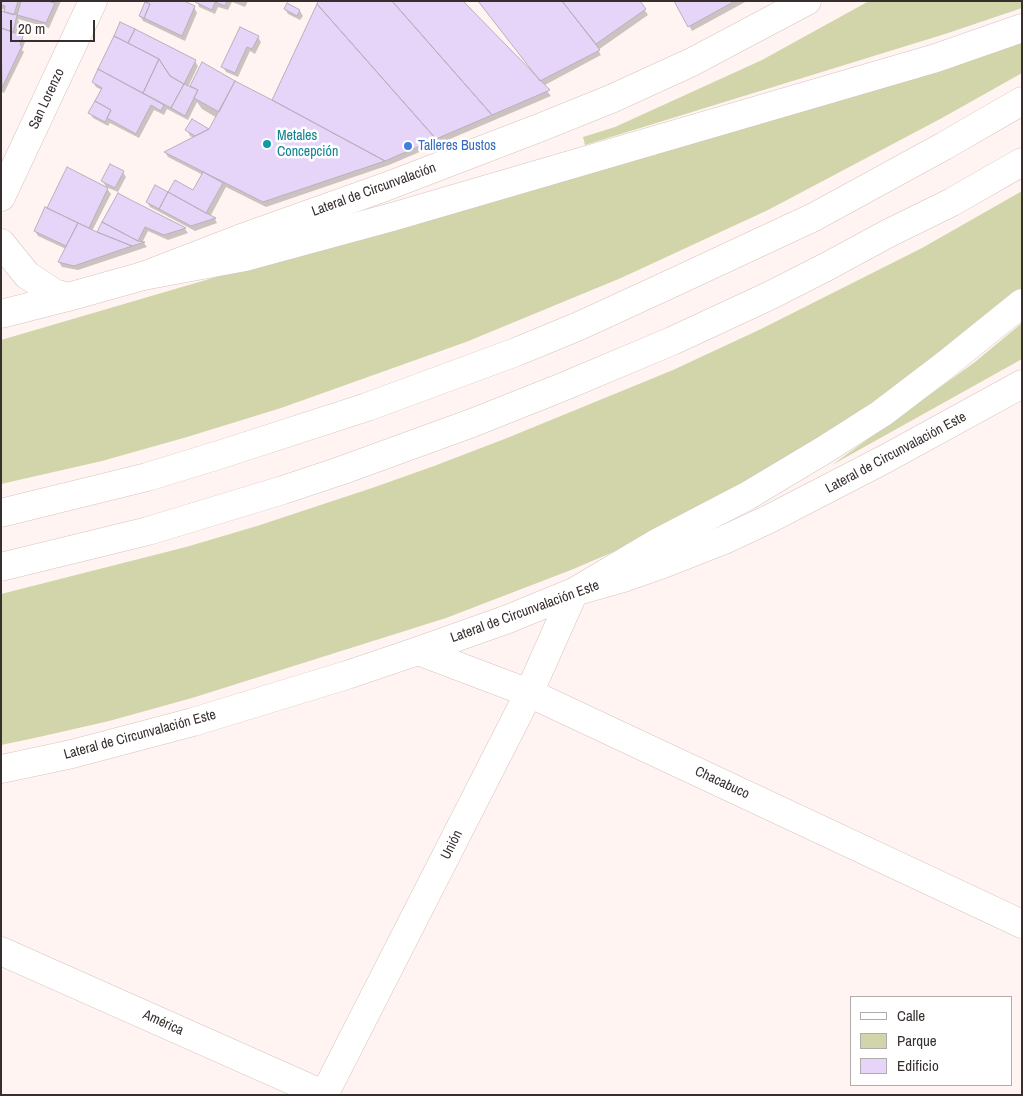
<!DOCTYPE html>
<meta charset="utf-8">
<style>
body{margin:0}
#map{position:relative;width:1023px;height:1096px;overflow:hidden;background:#fff4f1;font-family:"Archivo Narrow",sans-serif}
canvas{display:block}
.frame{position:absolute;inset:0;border:2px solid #362f2d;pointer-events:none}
.legend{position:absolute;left:850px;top:996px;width:162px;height:90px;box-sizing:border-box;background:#fff;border:1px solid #afacab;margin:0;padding:6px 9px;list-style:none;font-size:15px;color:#362f2d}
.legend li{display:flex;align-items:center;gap:10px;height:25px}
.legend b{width:25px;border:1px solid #afacab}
.scale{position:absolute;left:10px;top:20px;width:85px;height:22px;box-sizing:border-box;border:2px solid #362f2d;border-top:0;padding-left:6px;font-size:15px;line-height:18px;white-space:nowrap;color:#362f2d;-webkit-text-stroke:4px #fff;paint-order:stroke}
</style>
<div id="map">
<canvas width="1023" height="1096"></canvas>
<div class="frame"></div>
<ul class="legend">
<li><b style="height:6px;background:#fff"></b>Calle</li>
<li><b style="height:14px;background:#d1d5a9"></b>Parque</li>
<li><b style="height:14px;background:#e7d4f9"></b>Edificio</li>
</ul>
<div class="scale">20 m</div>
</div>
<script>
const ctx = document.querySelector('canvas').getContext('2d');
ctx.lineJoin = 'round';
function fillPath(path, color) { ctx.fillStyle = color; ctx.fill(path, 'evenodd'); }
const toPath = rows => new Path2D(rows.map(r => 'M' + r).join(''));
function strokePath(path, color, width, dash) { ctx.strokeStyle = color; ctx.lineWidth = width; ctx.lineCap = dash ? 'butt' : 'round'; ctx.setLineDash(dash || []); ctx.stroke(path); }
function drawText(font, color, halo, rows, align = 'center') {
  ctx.font = font + ' "Archivo Narrow",sans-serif'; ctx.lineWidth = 5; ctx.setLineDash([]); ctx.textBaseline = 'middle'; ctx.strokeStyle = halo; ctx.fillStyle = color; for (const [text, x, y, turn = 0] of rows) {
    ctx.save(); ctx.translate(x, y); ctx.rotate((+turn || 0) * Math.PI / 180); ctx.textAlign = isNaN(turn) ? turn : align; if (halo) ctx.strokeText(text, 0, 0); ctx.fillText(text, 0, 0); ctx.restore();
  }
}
fillPath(toPath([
 [869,1,1022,1,1022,8,945,34,585,145,583,137,615,127,762,60],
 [1022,40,1022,73,942,118,768,210,621,278,466,342,281,408,187,437,102,461,1,484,1,340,240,270],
 [1022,191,1022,289,983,322,915,377,767,472,632,544,571,570,446,618,192,698,109,721,39,737,1,745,1,594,186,547,257,526,372,488,434,466,507,438,673,370,761,329,922,248],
 [1022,323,1022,359,832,465,975,362]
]), '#d1d5a9');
fillPath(toPath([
 [1,1,61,1,49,28,18,19,19,22,16,35,22,37,25,42,22,50,24,52,4,93,1,92,1,12,5,13,6,10,1,9],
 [197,1,248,1,245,7,232,2,228,10,218,7,215,14,199,7],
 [479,1,639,1,648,15,598,50,601,55,543,86,551,96,389,165,266,207,226,187,210,217,215,219,217,223,195,231,150,207,147,202,168,194,194,191,203,175,168,157,165,152,194,138,190,136,187,130,192,121,210,131,217,118,202,109,197,102,188,120,167,109,164,115,154,110,139,138,110,123,108,126,93,118,90,113,102,90,96,87,93,82,121,24,195,61,198,66,188,87,193,89,191,86,273,102,533,74,535,73],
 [676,1,747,1,692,31],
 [287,5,300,11,303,16,300,20,288,14,285,9],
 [194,7,197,13,185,41,143,21,140,16],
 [258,37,261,42,255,54,250,51,238,77,226,72,223,67],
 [123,172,126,177,118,192,106,187,111,194,92,231,98,234,118,195,185,229,188,233,168,240,148,231,142,243,144,243,147,247,78,270,62,267,59,262,66,249,38,236,35,231,48,210,107,189,103,181]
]), '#0003');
const building = toPath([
 [1,1,18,1,14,15,4,12,5,6,1,5,1,1],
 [21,1,47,1,55,3,46,23,17,15,21,1],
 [145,1,184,1,195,6,182,36,144,18,150,4,145,2,145,1],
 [195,1,227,1,225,6,215,2,212,10,195,2,195,1],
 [318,1,392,1,492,115,436,139,317,4,318,1],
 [392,1,463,1,550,90,492,115,392,1],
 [478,1,562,1,600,50,540,81,478,1],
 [562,1,640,1,646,9,596,44,562,1],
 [674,1,735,1,688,27,674,1],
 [145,2,150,4,144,18,139,16,145,2],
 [287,3,300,10,297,16,284,9,287,3],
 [317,4,436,139,385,161,272,100,317,4],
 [1,11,17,15,13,32,1,28,1,11],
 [120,22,135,29,128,43,114,36,120,22],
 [240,27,259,36,252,49,247,47,235,73,221,67,240,27],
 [1,28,23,36,20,45,22,46,2,88,1,28],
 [135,29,196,60,184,84,170,76,159,59,128,43,135,29],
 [114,36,159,59,143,93,98,69,114,36],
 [159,59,170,76,184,84,171,108,143,93,159,59],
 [202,62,235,81,219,112,194,98,198,90,190,86,202,62],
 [98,69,164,105,161,111,151,105,136,134,107,118,111,110,95,101,102,88,92,82,98,69],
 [235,81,272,100,385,161,263,202,164,152,209,129,235,81],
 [184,84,198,90,185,116,171,108,184,84],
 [95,101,111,110,105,122,88,113,95,101],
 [192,119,209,129,195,136,185,130,192,119],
 [110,164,124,171,115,188,101,181,110,164],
 [67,167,108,188,89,228,47,208,67,167],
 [203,172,223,183,206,213,168,192,175,180,193,190,203,172],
 [155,185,168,192,159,209,146,202,155,185],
 [168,192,206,213,216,218,191,226,159,209,168,192],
 [118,193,129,199,186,228,164,235,145,227,138,241,102,222,118,193],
 [45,207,78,223,66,246,34,231,45,207],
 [102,222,138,241,145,242,132,246,97,232,102,222],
 [78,223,97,232,132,246,74,266,58,262,78,223]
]);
fillPath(building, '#e7d4f9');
strokePath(building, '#b7b0bd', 1);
const minor = toPath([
 [1,243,27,275,54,293,68,297],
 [1,314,68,297,143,276,239,239,385,187,539,128,611,99,692,62,807,1],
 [418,651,529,693,1022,924],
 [1,769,72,754,193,722,347,675,418,651,508,619,574,592,623,578,663,564,724,540,771,518,885,459,1022,384],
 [1,951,325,1095],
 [324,1095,529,693,574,592]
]);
const major = toPath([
 [1,197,93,1]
]);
const highway = toPath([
 [143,276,245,257,392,217,936,58,1022,28],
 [1,513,147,477,222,454,367,407,516,352,579,326,666,286,814,217,944,146,1022,101],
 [1,567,148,531,283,490,340,471,472,423,565,386,672,341,769,296,828,266,887,234,952,202,1022,162],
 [574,592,655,544,747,496,824,450,882,413,945,365,1022,303]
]);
strokePath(minor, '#d5c4be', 29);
strokePath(major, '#d5c4be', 29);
strokePath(highway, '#d5c4be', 29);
strokePath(minor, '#fff', 28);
strokePath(major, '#fff', 28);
strokePath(highway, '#fff', 28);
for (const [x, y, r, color] of [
 [267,144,5,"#0f9aa8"],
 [408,146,5,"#3f7fe0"]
]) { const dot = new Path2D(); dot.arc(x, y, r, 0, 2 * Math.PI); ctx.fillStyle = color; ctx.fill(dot); strokePath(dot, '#fff', 2); }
drawText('14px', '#362f2d', '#fff', [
 ["San Lorenzo",47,99,-65],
 ["Lateral de Circunvalación",374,190,-20],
 ["Lateral de Circunvalación Este",896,453,-28],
 ["Lateral de Circunvalación Este",525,612,-20],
 ["Lateral de Circunvalación Este",140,735,-15],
 ["Chacabuco",722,783,25],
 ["Unión",452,845,-63],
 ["América",163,1023,24]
]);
drawText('14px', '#0d838f', '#fff', [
 ["Metales",277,136],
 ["Concepción",277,152]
], 'left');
drawText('14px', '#366cbe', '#fff', [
 ["Talleres Bustos",418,146]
], 'left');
</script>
